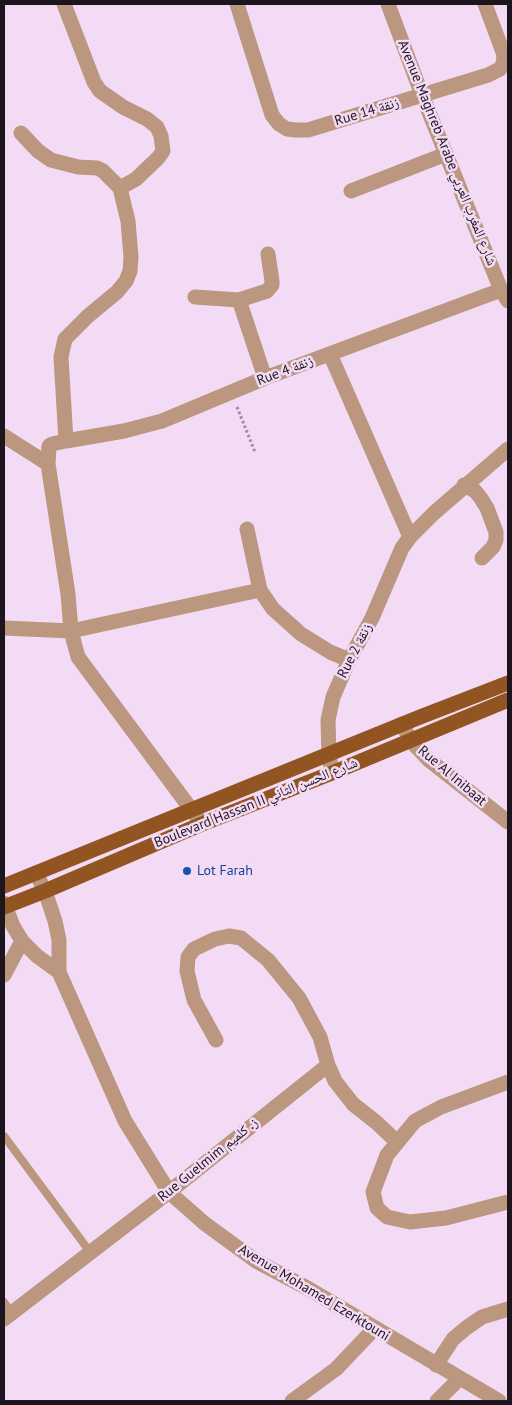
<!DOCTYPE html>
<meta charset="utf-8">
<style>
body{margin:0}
#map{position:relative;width:512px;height:1405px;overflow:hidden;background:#f3dbf5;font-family:"PT Sans",sans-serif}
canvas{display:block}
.frame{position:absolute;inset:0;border:5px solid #1d151e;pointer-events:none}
</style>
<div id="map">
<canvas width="512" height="1405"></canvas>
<div class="frame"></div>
</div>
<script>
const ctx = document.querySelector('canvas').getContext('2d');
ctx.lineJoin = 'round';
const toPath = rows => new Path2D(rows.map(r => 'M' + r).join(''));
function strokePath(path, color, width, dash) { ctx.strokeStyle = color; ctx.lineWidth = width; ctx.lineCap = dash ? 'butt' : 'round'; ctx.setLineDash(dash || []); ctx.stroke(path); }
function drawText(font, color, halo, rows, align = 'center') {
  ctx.font = font + ' "PT Sans","Noto Naskh Arabic",sans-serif'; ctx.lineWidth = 5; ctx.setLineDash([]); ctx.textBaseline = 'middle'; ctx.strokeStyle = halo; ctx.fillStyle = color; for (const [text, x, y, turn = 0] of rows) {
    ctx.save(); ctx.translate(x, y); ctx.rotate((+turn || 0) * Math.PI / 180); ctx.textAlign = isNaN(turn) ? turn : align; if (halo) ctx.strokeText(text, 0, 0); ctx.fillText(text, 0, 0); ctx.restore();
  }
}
strokePath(toPath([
 [237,407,255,452]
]), '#9d8c9f', 3, [2.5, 2.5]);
strokePath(toPath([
 [4,1136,90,1252],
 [4,1302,12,1313]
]), '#ba977e', 8);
strokePath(toPath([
 [237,4,272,115,279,124,287,129,296,130,308,130,488,75,500,69,503,64,504,55,485,4],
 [21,133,38,151,51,160,78,167,97,168,103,171,120,188,136,179,158,158,163,151,161,136,157,127,147,119,123,107,100,91,94,82,64,4],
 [120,188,128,221,131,257,130,271,126,281,117,292,88,316,65,339,61,357,66,441,52,444,49,446,48,464,68,594,71,631,78,657,202,824],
 [351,191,446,154],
 [195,297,239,300,267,291,272,285,272,281,268,254],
 [239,300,265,378],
 [330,354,410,537],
 [4,436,48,464],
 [66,441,124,431,162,421,265,378,501,290],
 [464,485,475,491,480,497,487,508,496,532,496,540,493,547,482,558],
 [247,529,260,590,273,609,301,634,330,652,349,660],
 [4,628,71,631,260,590],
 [402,724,411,741,429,760,508,822],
 [332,773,329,755,328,720,333,697,349,660,372,618,402,548,410,537,434,513,508,449],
 [4,975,22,941],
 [216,1040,194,1000,187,971,188,957,194,949,215,939,229,936,241,938,268,960,299,998,320,1037,328,1065],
 [508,1082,441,1107,415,1121,387,1155,373,1192,377,1208,387,1217,410,1222,446,1218,508,1202],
 [4,1319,169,1192,328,1065,335,1081,353,1104,377,1123,397,1142],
 [436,1365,453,1339,466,1328,482,1317,508,1309],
 [292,1401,336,1369,375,1328],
 [437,1401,459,1379]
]), '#ba977e', 15);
strokePath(toPath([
 [388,4,422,95,501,290,508,301],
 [36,873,45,891,55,921,59,940,59,972,125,1121,169,1192,204,1223,256,1261,309,1289,499,1401],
 [4,903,13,926,22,941,37,956,59,972]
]), '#ba977e', 15);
strokePath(toPath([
 [4,886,420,717,508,683],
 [4,907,45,891,202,824,332,773,508,700]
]), '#925521', 15);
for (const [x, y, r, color] of [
 [187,871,5,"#1a4fb4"]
]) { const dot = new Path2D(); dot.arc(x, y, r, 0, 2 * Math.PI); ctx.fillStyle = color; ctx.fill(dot); strokePath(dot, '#f3dbf5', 2); }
drawText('14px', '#1d151e', '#f3dbf5', [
 ["Rue 14 زنقة",367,112,-17],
 ["Avenue Maghreb Arabe شارع المغرب العربي",447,153,68],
 ["Rue 4 زنقة",285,371,-21],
 ["Rue 2 زنقة",355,651,-63],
 ["Rue Al Inibaat",452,776,40],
 ["Boulevard Hassan II شارع الحسن الثاني",256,803,-22],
 ["Rue Guelmim ز. كلميم",208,1160,-39],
 ["Avenue Mohamed Ezerktouni",314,1293,31]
]);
drawText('14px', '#164399', '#f3dbf5', [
 ["Lot Farah",197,871]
], 'left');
</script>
